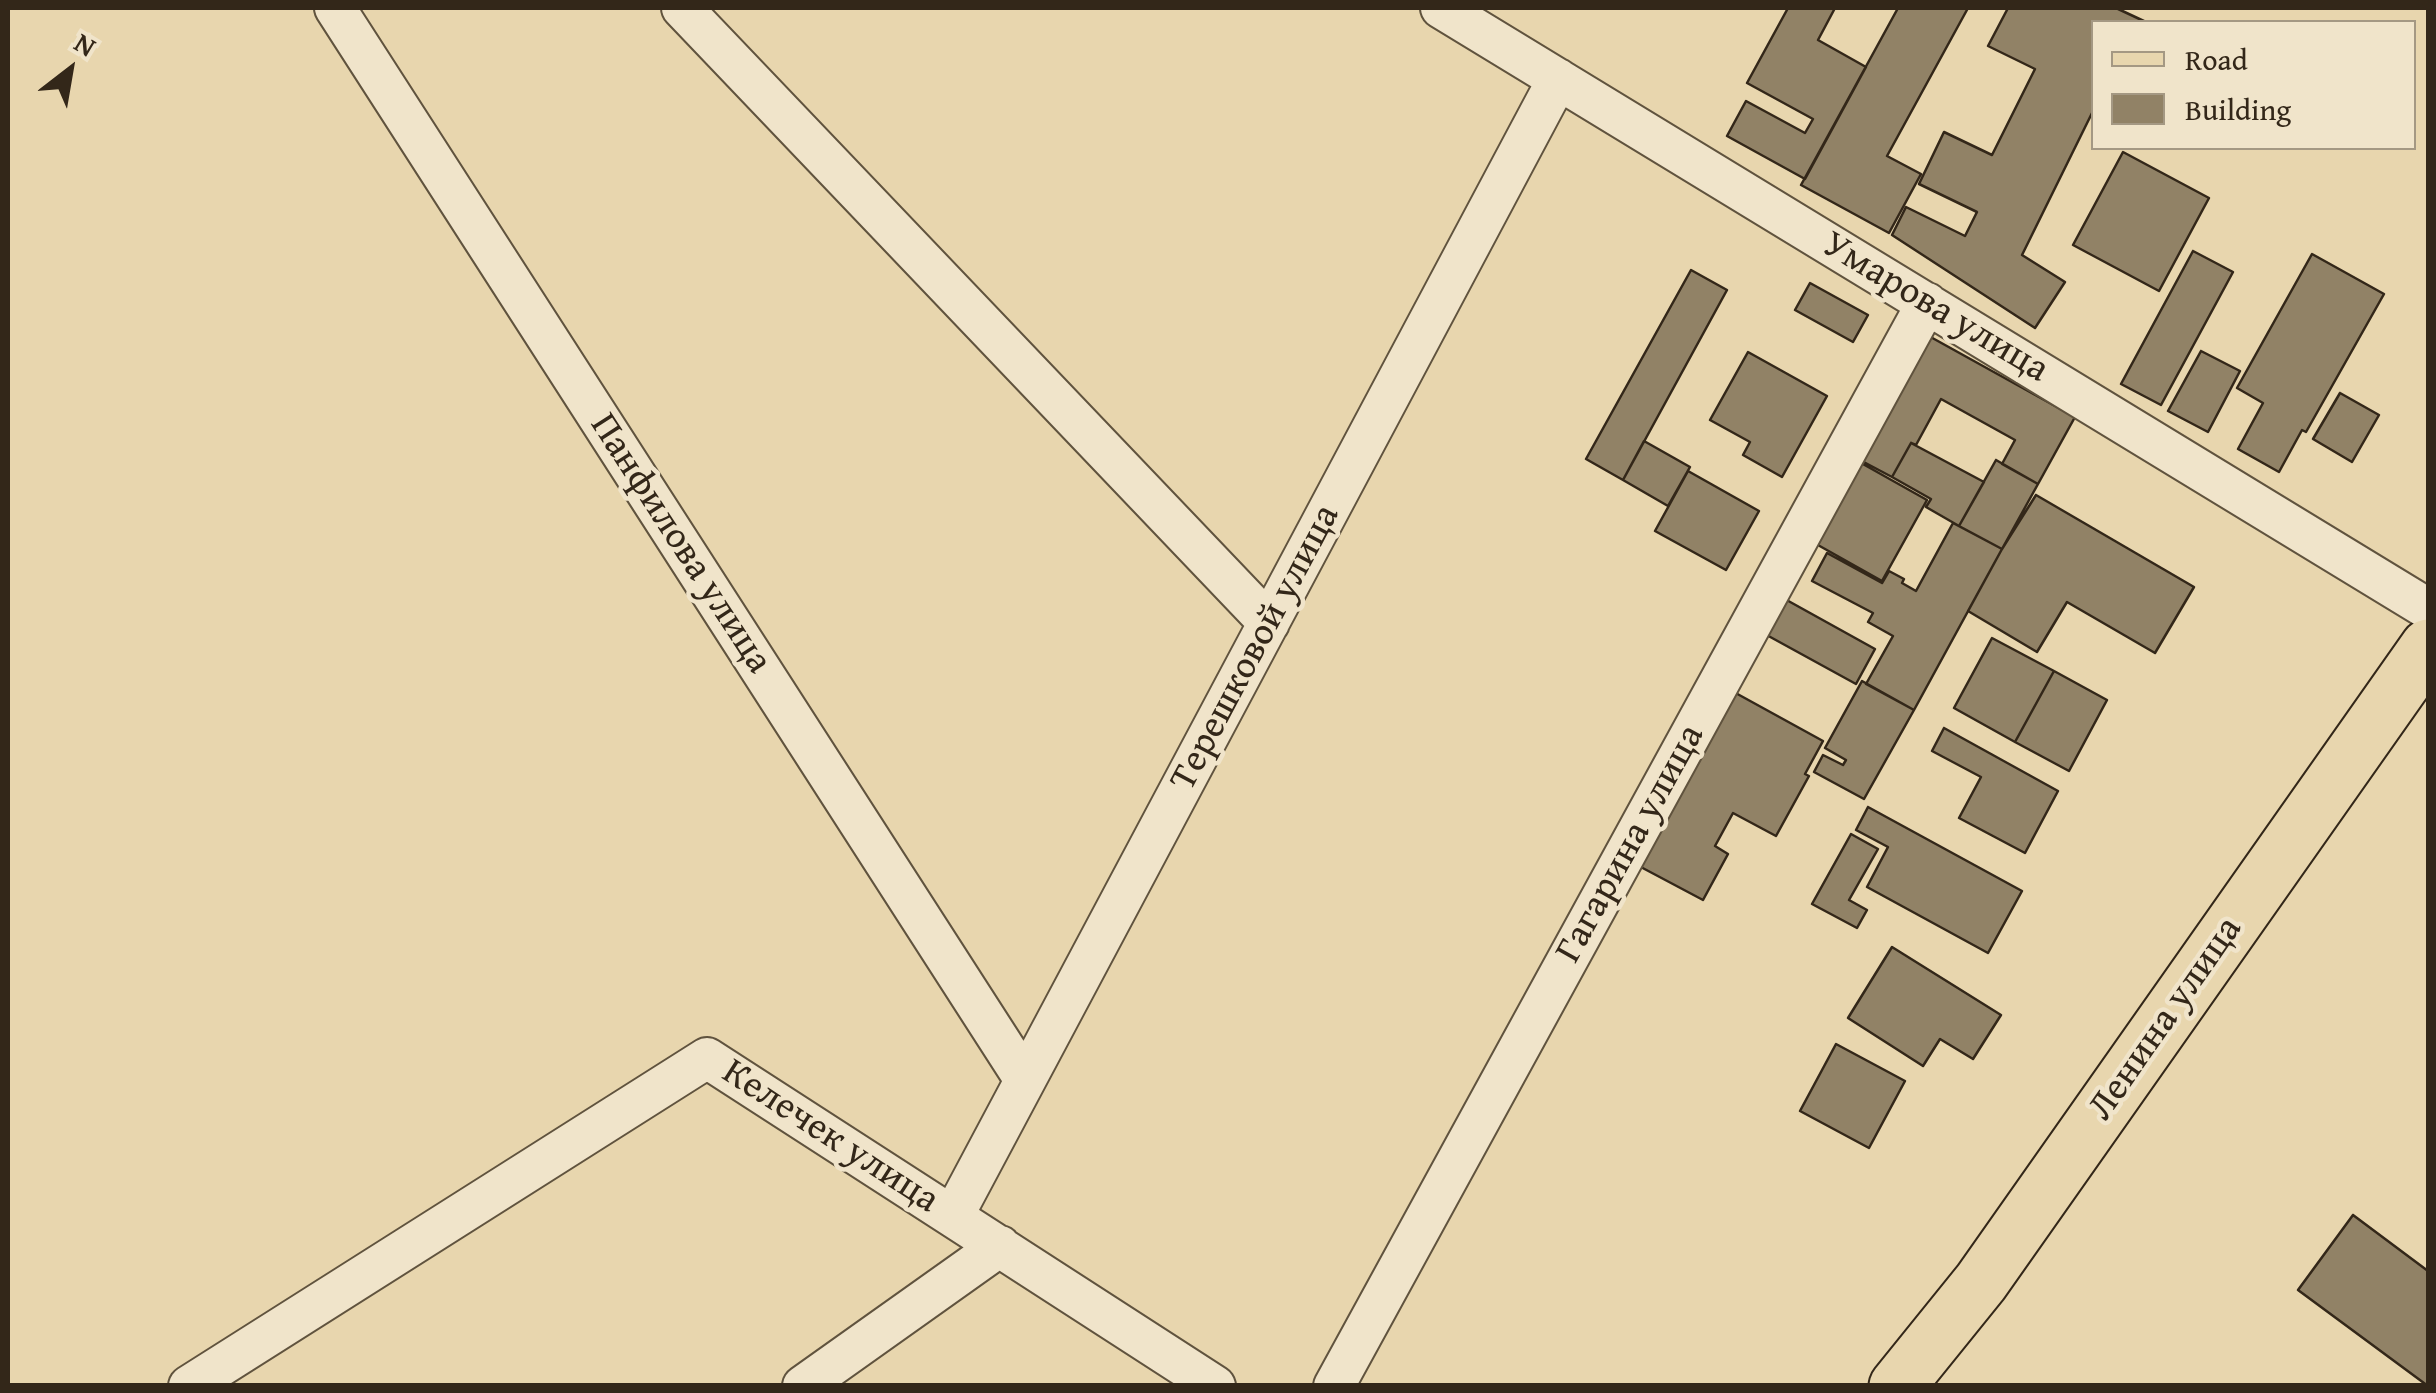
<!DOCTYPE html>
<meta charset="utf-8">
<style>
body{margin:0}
#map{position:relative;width:2436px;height:1393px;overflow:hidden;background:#e8d6ae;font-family:"Gentium Book Plus",serif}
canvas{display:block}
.frame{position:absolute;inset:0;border:10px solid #332719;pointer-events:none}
.legend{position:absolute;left:2091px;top:20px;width:325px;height:130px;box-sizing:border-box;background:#f0e4ca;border:2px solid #a49883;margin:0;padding:12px 18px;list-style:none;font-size:30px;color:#332719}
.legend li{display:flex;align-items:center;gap:20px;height:50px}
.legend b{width:50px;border:2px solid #a49883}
.north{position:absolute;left:20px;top:20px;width:100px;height:100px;-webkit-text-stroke:8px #f0e4ca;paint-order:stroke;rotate:31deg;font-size:28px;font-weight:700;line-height:40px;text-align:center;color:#332719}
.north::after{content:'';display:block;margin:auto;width:35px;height:45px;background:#332719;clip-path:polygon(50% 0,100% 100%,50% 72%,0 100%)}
</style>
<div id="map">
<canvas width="2436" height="1393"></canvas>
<div class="frame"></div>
<ul class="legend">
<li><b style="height:12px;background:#e8d6ae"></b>Road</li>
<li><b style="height:28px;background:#918266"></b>Building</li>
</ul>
<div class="north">N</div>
</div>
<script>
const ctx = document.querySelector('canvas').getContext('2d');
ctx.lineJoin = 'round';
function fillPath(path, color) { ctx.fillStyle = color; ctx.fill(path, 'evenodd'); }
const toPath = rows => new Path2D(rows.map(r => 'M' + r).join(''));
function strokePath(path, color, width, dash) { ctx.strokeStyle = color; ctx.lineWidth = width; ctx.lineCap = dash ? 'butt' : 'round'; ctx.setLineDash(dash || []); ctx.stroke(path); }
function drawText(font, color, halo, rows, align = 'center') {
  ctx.font = font + ' "Gentium Book Plus",serif'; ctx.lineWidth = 9; ctx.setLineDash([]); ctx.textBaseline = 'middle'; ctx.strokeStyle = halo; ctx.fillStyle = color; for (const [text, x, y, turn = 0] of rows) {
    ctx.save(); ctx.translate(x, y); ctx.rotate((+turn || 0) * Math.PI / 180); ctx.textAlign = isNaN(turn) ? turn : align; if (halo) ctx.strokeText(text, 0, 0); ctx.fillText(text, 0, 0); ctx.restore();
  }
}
const building = toPath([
 [1788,8,1835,8,1818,40,1866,67,1805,179,1727,136,1746,101,1805,133,1813,119,1747,83,1788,8],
 [1898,8,1968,8,1887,156,1921,174,1889,233,1801,185,1898,8],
 [2008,8,2116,8,2146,22,2094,22,2094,109,2022,255,2065,282,2035,328,1892,235,1906,207,1965,236,1977,212,1919,184,1944,132,1992,155,2035,69,1988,46,2008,8],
 [2123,152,2209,198,2159,291,2073,245,2123,152],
 [2193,251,2233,272,2161,405,2121,384,2193,251],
 [2312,254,2384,294,2306,432,2302,430,2279,472,2238,449,2263,403,2237,388,2312,254],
 [1691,270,1727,290,1623,480,1586,459,1691,270],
 [1810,283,1868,315,1853,342,1795,310,1810,283],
 [1927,335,2075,417,2038,484,2002,464,2015,440,1941,399,1916,445,1911,443,1892,477,1858,459,1927,335],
 [2201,351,2240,371,2208,432,2168,411,2201,351],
 [1748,352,1827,396,1782,477,1743,455,1750,442,1710,420,1748,352],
 [2340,393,2379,415,2352,462,2313,439,2340,393],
 [1644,441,1690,467,1668,506,1623,480,1644,441],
 [1911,443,1984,482,1959,526,1926,507,1931,499,1892,477,1911,443],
 [1854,459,1927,500,1882,581,1809,540,1854,459],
 [1996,460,2038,484,2002,549,1959,526,1996,460],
 [1688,471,1759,511,1726,570,1655,531,1688,471],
 [2036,495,2194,587,2155,653,2067,602,2037,652,1968,611,2002,549,2036,495],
 [1953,523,2002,549,1914,710,1866,684,1893,636,1868,622,1873,613,1812,581,1827,553,1882,583,1889,571,1904,579,1902,583,1916,591,1953,523],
 [1783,598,1875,649,1856,684,1763,633,1783,598],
 [1992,638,2054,671,2015,742,1954,708,1992,638],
 [2054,671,2107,700,2069,771,2015,742,2054,671],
 [1862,681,1914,710,1864,799,1814,772,1823,755,1843,765,1846,760,1825,748,1862,681],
 [1732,691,1823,741,1805,774,1809,776,1776,836,1733,813,1715,846,1728,854,1703,900,1637,865,1732,691],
 [1944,728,2058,791,2025,853,1959,818,1981,777,1932,751,1944,728],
 [1868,807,2022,891,1988,953,1867,887,1888,847,1856,830,1868,807],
 [1851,834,1878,849,1849,900,1867,910,1857,928,1812,904,1851,834],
 [1892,947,2001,1015,1973,1059,1940,1039,1923,1066,1848,1018,1892,947],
 [1836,1044,1905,1081,1869,1148,1800,1111,1836,1044],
 [2353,1215,2428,1271,2428,1386,2298,1290,2353,1215]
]);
fillPath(building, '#918266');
strokePath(building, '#332719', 2.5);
const minor = toPath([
 [335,8,1025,1080],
 [682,8,1269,623],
 [1441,8,2428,609],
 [953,1216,1558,79],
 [189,1386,707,1058,1215,1386],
 [803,1386,1000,1246],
 [1334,1386,1927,303]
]);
const primary = toPath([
 [1897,1386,1981,1282,2428,647]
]);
strokePath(minor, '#60533e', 44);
strokePath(primary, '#332719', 59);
strokePath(minor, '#f0e4ca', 40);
strokePath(primary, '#e8d6ae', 55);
drawText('38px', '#332719', '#f0e4ca', [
 ["Умарова улица",1935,308,31],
 ["Панфилова улица",680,544,57],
 ["Терешковой улица",1256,648,-62],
 ["Гагарина улица",1631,844,-61],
 ["Ленина улица",2166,1019,-55],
 ["Келечек улица",830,1137,33]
]);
</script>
